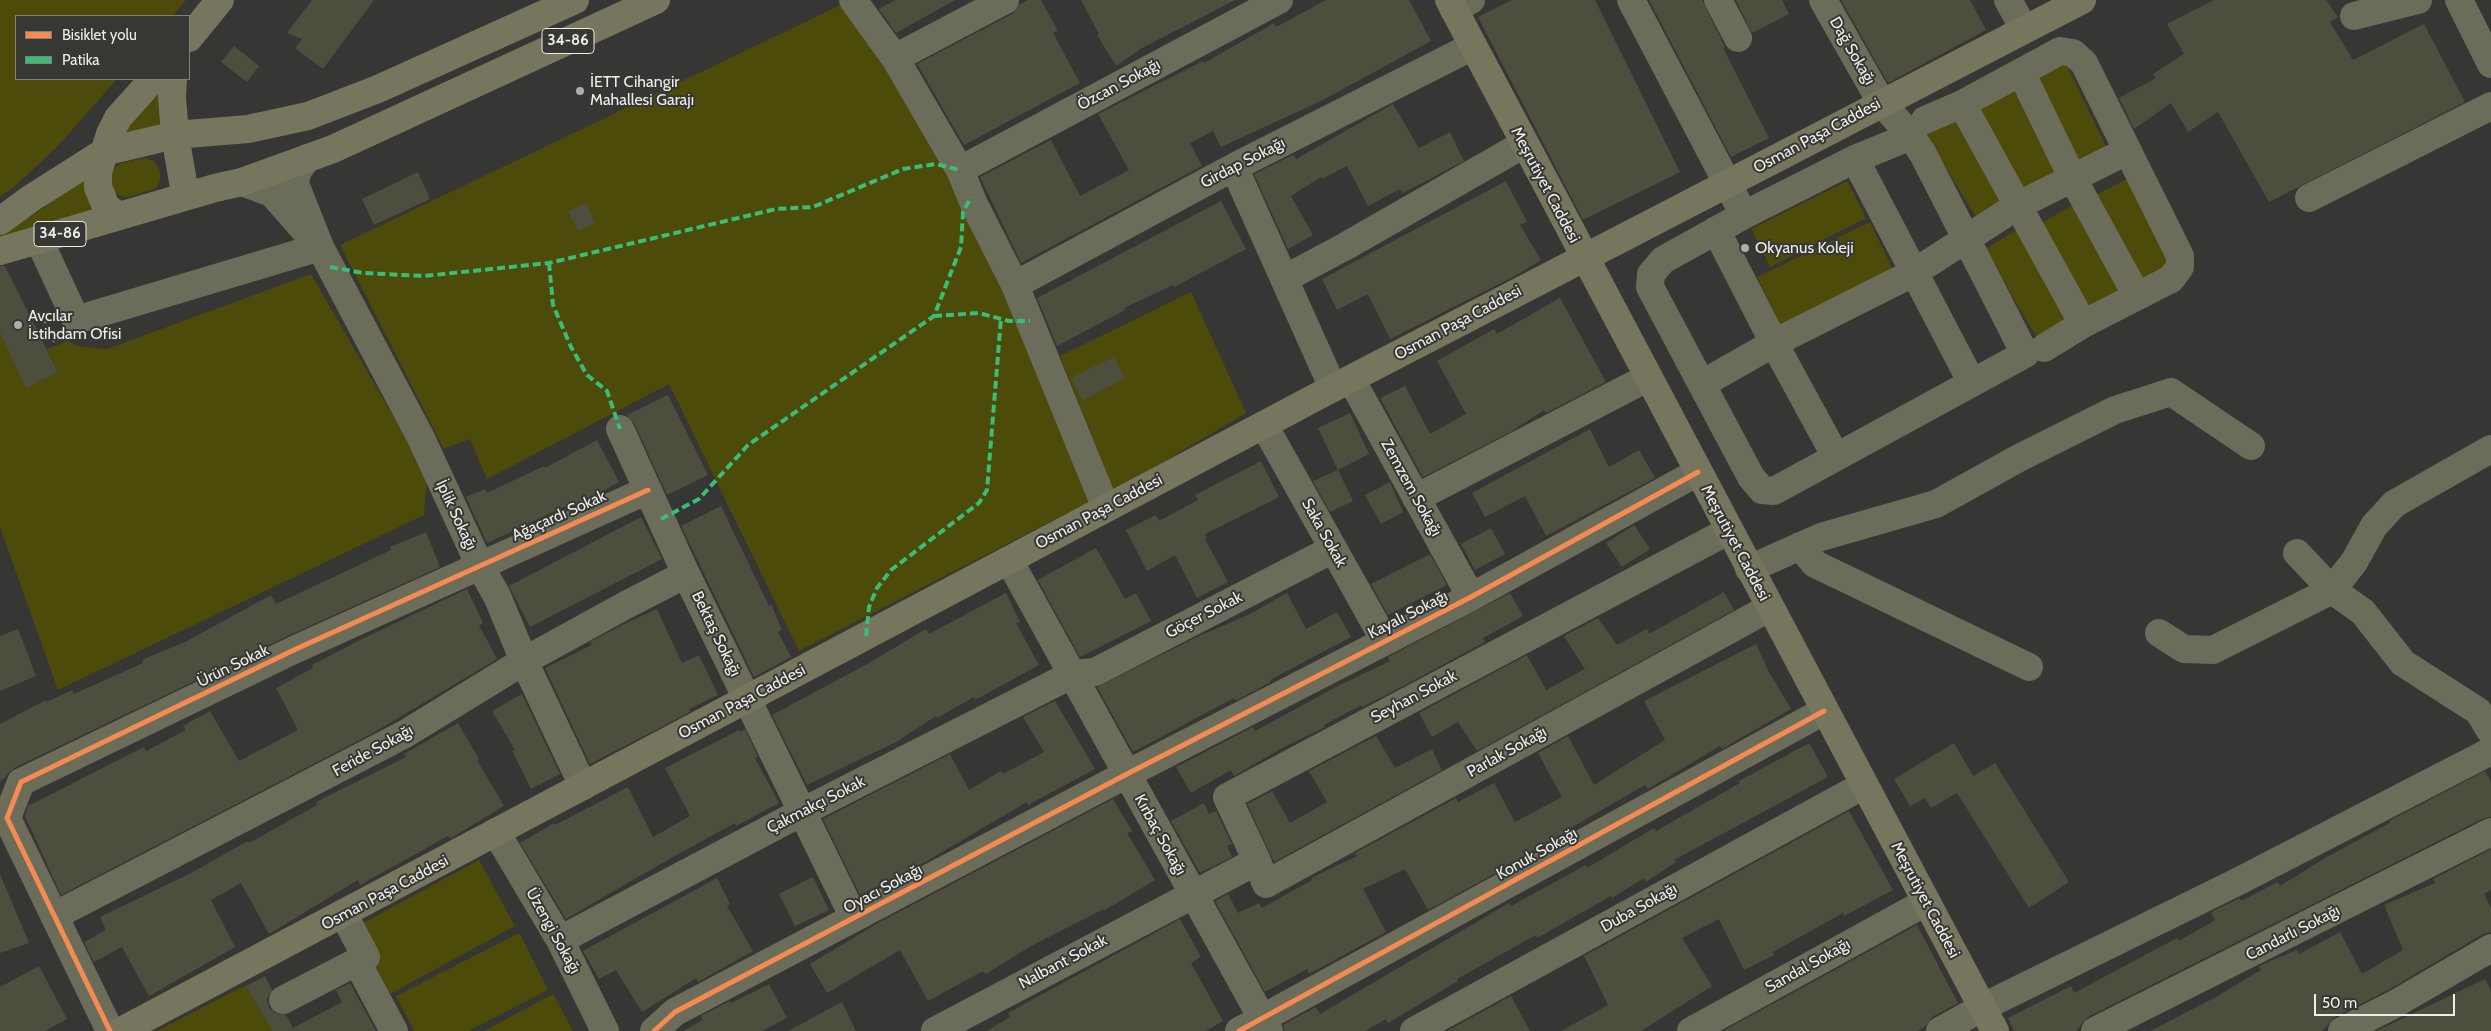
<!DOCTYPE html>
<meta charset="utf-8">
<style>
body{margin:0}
#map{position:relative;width:2491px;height:1031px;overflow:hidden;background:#363634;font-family:Cabin,sans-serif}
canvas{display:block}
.legend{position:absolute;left:15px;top:15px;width:175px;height:65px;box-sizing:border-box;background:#373733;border:1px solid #80807c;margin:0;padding:6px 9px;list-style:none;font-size:15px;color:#ededea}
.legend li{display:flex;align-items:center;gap:10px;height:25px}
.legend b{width:25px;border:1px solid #80807c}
.scale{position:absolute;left:2314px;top:994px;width:141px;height:22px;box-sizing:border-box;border:2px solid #ededea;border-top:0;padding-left:6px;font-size:15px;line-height:18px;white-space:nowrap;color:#ededea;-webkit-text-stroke:4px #373733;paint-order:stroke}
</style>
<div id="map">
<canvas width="2491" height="1031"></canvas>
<ul class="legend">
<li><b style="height:6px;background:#f68b52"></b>Bisiklet yolu</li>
<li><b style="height:6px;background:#3abd76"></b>Patika</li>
</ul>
<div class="scale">50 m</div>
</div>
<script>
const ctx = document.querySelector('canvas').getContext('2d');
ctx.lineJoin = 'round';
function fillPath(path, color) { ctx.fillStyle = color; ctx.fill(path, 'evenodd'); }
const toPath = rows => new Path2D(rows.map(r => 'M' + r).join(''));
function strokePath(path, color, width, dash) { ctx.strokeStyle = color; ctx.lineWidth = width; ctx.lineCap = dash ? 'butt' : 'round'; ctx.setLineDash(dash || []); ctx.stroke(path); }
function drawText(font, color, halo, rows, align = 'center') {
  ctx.font = font + ' Cabin,sans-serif'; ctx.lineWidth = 4; ctx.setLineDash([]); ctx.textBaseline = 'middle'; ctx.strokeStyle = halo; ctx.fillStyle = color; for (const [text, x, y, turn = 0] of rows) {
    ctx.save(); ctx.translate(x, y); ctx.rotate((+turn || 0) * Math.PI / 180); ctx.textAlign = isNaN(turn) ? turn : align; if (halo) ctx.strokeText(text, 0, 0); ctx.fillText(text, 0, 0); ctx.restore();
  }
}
fillPath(toPath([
 [0,0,186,0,173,16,16,16,16,79,117,79,57,147,14,187,0,196],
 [847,2,934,141,1034,356,1092,500,799,651,669,384,487,479,470,439,444,449,340,245],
 [2064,59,2107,149,2077,165,2031,76],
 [2017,87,2061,176,2025,195,1975,110],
 [158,94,159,108,166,125,117,138],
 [1962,115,2002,203,1976,217,1925,133],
 [145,158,154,161,160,171,160,180,156,188,126,198,112,192,109,182,113,169,121,163],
 [2129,178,2173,264,2142,284,2095,195],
 [85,179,93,212,0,241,0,234,33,215],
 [1847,181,1866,218,1770,267,1751,229],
 [2074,204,2123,294,2092,314,2038,225],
 [1870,222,1900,284,1787,339,1757,277],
 [2022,227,2067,322,2038,340,1985,249],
 [311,274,427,475,424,515,58,690,0,527,0,333,27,387,58,372,47,349,67,341,78,346,107,349],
 [1191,292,1246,413,1114,491,1060,356],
 [479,860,515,926,390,994,356,927],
 [519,933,548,990,468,1031,414,1031,396,996],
 [246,986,272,1031,157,1031,238,989],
 [553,994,573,1031,484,1031]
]), '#4c4b0a');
fillPath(toPath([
 [312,0,374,0,323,69,295,48,302,39,287,33],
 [895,0,955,0,896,33,879,9],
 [1028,0,1041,0,1058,31,1053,33,1080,83,964,145,917,64,1012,14,1019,5],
 [1081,0,1235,0,1142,48,1116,66,1097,35,1099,34],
 [1326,0,1409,0,1431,41,1323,100,1221,147,1213,131,1190,143,1202,166,1021,263,980,177,1051,140,1080,196,1129,170,1098,114,1203,61,1204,63,1274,23,1276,27],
 [1512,0,1595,0,1680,172,1583,220,1478,17],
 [1649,0,1702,0,1725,47,1723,48,1769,138,1731,157],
 [1736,0,1782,0,1789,14,1752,33],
 [1841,0,1970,0,1986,30,1888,83],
 [2214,0,2326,0,2338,17,2330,22,2353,60,2424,24,2465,102,2269,202,2218,112,2188,132,2171,103,2134,129,2119,98,2156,78,2153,74,2184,54,2167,24],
 [234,46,259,66,247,82,221,62],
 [1393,104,1419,148,1450,132,1464,161,1403,193,1400,189,1368,206,1347,166,1322,179,1321,177,1291,196,1313,235,1288,249,1254,174,1293,155,1296,159],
 [418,172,430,199,374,225,362,199],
 [1506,181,1527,222,1520,225,1541,260,1513,277,1390,339,1368,294,1337,310,1322,279],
 [1221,201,1246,249,1174,287,1173,285,1124,308,1125,310,1057,346,1037,298],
 [586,203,595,223,578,231,568,211],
 [0,266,5,266,58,372,26,388,0,333],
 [1560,298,1606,382,1546,413,1544,410,1512,431,1423,477,1380,398,1405,386,1430,434,1466,414,1437,361,1494,329,1497,334],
 [1114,357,1125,378,1083,400,1071,378],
 [668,395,708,475,667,495,634,423,627,415],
 [1350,413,1369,454,1338,470,1318,428],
 [1590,429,1609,467,1639,450,1655,478,1546,536,1525,496,1485,517,1472,493],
 [597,440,619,482,573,507,572,503,487,543,466,497,485,489,487,493,544,466,545,468],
 [1261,461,1279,497,1205,534,1207,537,1205,539,1228,582,1197,598,1175,555,1147,571,1126,530,1156,515,1159,521,1198,500,1195,495],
 [1338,470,1353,501,1330,512,1313,481],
 [1390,482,1403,512,1381,524,1365,495],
 [721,506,769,606,771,604,782,630,778,632,791,657,754,677,681,526],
 [641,517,662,559,530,627,509,586],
 [1634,525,1650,549,1622,567,1606,543],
 [1491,528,1505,554,1475,570,1461,544],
 [426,532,440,567,290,635,14,768,0,782,0,724,46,700,47,702,72,690,74,694,143,663,142,660,187,641,271,595,276,604,391,550,390,547],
 [1096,548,1125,599,1136,593,1151,621,1080,657,1038,580],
 [1430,554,1447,585,1388,615,1371,584],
 [467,589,483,623,479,625,497,659,373,733,61,895,25,816,28,806,144,747,146,751,186,730,183,726,210,711,239,761,298,730,276,688,313,668,312,665,362,639],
 [1724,592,1734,610,1477,751,1458,722,1432,737,1419,713,1527,655,1546,690,1585,669,1564,636,1598,618,1617,645,1647,629,1649,634],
 [1006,593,1020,622,1016,623,1039,665,975,700,974,697,937,718,936,716,898,741,807,785,772,715,869,663,926,629,929,634],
 [1287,593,1306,629,1337,612,1351,637,1270,680,1271,682,1235,701,1234,698,1133,752,1097,687,1199,636,1248,615],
 [1510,593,1523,616,1483,638,1485,642,1392,692,1362,707,1361,705,1324,725,1325,727,1284,747,1234,776,1231,770,1191,793,1176,767,1253,727,1255,731,1334,688,1390,661,1388,657],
 [657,609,682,663,699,655,718,695,689,709,690,712,590,764,545,668,592,645,590,642,626,623],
 [18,629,36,676,0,691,0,636],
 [1756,644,1769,672,1791,709,1722,749,1720,746,1648,789,1645,785,1567,830,1569,833,1428,910,1405,869,1363,889,1386,932,1309,974,1307,969,1265,992,1215,901,1228,894,1238,913,1259,903,1262,908,1312,880,1311,878,1357,856,1355,853,1456,798,1458,802,1494,783,1515,822,1562,797,1538,753,1568,736,1594,785,1665,740,1644,701],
 [522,694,560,774,531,789,512,751,515,750,492,711],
 [1055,701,1095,769,1028,805,1027,802,920,865,860,895,823,819,950,754,969,790,1001,771,1003,774,1044,752,1023,717],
 [458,723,479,759,477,760,504,806,451,838,448,836,360,885,358,880,269,934,241,883,211,900,235,947,149,996,122,947,94,962,84,942,106,930,100,917,191,873,248,841,249,843,317,805,316,802,406,757,404,754],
 [745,729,758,757,755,758,779,803,736,826,735,823,671,858,566,919,520,843,554,823,555,825,628,787,653,837,690,816,665,768,739,730,740,732],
 [1376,736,1395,768,1432,749,1442,770,1274,862,1247,804,1272,791,1290,823,1327,802,1309,771],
 [1809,743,1828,777,1674,860,1676,862,1646,882,1644,878,1612,898,1611,896,1537,938,1536,935,1457,979,1458,981,1388,1023,1386,1019,1365,1031,1285,1031,1283,1025,1288,1022,1316,1007,1320,1014,1509,903,1511,906,1586,865,1587,868,1654,828,1656,831,1740,783,1739,781],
 [1954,743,1973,776,1995,763,2069,882,2029,908,1957,793,1931,808,1925,798,1910,806,1894,779],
 [2485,771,2491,782,2491,817,2484,818,2088,1017,2076,1031,2014,1031,2008,1018,2071,986,2074,993,2177,938,2179,941,2215,920,2211,913,2213,911,2240,898,2241,901,2278,882,2280,886,2325,858,2390,823,2389,821],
 [1113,799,1132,831,1127,833,1155,880,1105,910,1104,909,1031,946,986,974,983,971,928,1001,900,950,827,993,810,964,878,923],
 [1204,803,1209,814,1216,811,1232,844,1227,846,1232,857,1200,873,1171,821],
 [1849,811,1893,890,1844,916,1843,913,1773,952,1774,955,1744,970,1719,919,1682,938,1712,986,1641,1031,1561,1031,1608,1005,1584,956],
 [2491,849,2491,890,2484,894,2491,908,2491,932,2483,934,2388,990,2335,1017,2322,1031,2150,1031,2216,997,2261,970,2259,966,2297,950,2299,954,2340,932,2362,974,2403,950,2384,905,2435,883,2433,879],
 [0,874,29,943,0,953],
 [813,877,829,910,795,926,779,894],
 [717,878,730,904,727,906,753,951,698,982,696,978,642,1012,616,970,599,979,583,951],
 [1180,919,1201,957,1191,963,1223,1021,1206,1031,987,1031,1010,1017,1008,1013],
 [1917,925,1958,1003,1932,1017,1926,1026,1917,1031,1723,1031],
 [39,966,67,1019,45,1031,0,1031,0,987],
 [265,976,272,990,267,999,269,1008,275,1013,286,1015,293,1028,342,1002,336,990,350,983,376,1031,272,1031,246,986],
 [2485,979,2491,991,2491,1031,2376,1031],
 [769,984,787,1018,762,1031,683,1031,703,1020,701,1016,730,1001,731,1003],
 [1511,996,1530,1031,1447,1031],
 [842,1002,856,1031,788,1031,825,1011]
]), '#4e4e3f');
strokePath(toPath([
 [31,316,40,312,54,341,63,336]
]), '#737267', 3, [2.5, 2.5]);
strokePath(toPath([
 [853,0,895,58,960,170,974,204,1015,285,1106,508],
 [1631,0,1744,215],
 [1718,0,1738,38],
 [1823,0,1881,102,1911,136],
 [2008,0,2024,29],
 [2459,0,2491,64],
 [1454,10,1471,0],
 [2354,16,2418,0],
 [895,58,1005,0],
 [2021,72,2072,177,2137,296],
 [1962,104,2083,324],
 [1925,120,1962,104,2060,51,2073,53,2084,63,2180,256,2180,267,2171,279,2083,324,2044,348],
 [1911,136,1923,154,2025,354,1774,491,1762,490,1751,477,1650,287,1651,274,1663,260,1744,215,1855,159,1911,136],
 [307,158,297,172,295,184,320,247,421,438,480,566,497,596,524,661,583,786],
 [1855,159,1972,383],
 [1234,167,1333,388],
 [960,170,1279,0],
 [242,182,272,193,307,233],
 [2309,198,2491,106],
 [1716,230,1774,343,1836,457],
 [39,240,76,320,320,247],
 [1284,279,1346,246,1524,144],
 [1015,285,1234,167,1473,46],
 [1351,379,1471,597],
 [1702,384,1774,343,1915,272,2017,206,2127,151],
 [1264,425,1385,641],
 [620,429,686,574,854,918],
 [1416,498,1647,378],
 [1800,546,1815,564,2029,667],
 [2297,553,2332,590,2363,612,2403,663,2478,711,2491,732],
 [1009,560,1269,1031],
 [1749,569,1821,537,1936,504,2019,458,2115,410,2171,392,2251,446],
 [2159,633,2184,649,2213,650,2332,590,2354,562,2374,526,2394,504,2491,449],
 [496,832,560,940,605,1031],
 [1257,861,1266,884,1769,608],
 [54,916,405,734,524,661,624,606,686,574],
 [560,940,802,812,1073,674,1095,672,1333,549],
 [357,962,394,1031],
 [283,1000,366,957,344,915],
 [110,1031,7,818,21,782,296,649,648,490],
 [654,1031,675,1012,1127,774,1471,597,1698,472],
 [935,1031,1257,861,1227,797,1728,531],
 [1239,1031,1824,711],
 [1414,1031,1864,785],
 [1691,1031,1926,902],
 [1940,1031,1983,1007,2237,882,2491,751],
 [2095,1031,2491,832],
 [2342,1031,2395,1004,2491,948]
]), '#6c6c5b', 28);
strokePath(toPath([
 [1449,0,1995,1031],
 [189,38,220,0],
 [173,79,172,97,175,135,184,188,180,198],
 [119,216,106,207,98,187,98,172,110,134,118,118,153,79],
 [0,221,30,199,104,152,175,135,248,129,308,116,378,89,575,0],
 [0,251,215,188,242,182,333,149,656,0],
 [121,1031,1333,388,2082,0]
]), '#76755e', 28);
strokePath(toPath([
 [549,263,553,305,571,347,587,375,607,391,620,429],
 [330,267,363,273,424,276,549,263,776,209,813,207,903,169,936,164,960,170],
 [934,316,979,313,1009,321,1030,321],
 [661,519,699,499,748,445,934,316,961,247,963,212,971,197],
 [866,636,869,607,877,588,891,570,979,503,987,490,1001,318]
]), '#3abd76', 4, [8, 4]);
strokePath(toPath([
 [110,1031,7,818,21,782,296,649,648,490],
 [654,1031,675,1012,1127,774,1471,597,1698,472],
 [1239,1031,1824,711]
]), '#f68b52', 5);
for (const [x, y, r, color] of [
 [580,91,5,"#adadaa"],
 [1745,248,5,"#adadaa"],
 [18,325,5,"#adadaa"]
]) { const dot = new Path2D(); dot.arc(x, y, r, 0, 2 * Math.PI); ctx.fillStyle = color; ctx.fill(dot); strokePath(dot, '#373733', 2); }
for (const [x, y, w] of [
 [568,41,52],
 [60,234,52]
]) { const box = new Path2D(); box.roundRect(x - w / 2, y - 12.5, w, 25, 4); ctx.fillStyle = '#373733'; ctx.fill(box); strokePath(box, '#ededea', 1); }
drawText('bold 15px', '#ededea', null, [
 ["34-86",568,41],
 ["34-86",60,234]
]);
drawText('16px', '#ededea', '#373733', [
 ["Dağ Sokağı",1852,51,60],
 ["Özcan Sokağı",1119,85,-28],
 ["Osman Paşa Caddesi",1817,136,-28],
 ["Girdap Sokağı",1243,163,-27],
 ["Meşrutiyet Caddesi",1545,185,62],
 ["Osman Paşa Caddesi",1458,323,-28],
 ["Zemzem Sokağı",1411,488,61],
 ["Osman Paşa Caddesi",1099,512,-28],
 ["İplik Sokağı",456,515,65],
 ["Ağaçardı Sokak",559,516,-24],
 ["Saka Sokak",1324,533,61],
 ["Meşrutiyet Caddesi",1735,543,62],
 ["Göçer Sokak",1204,615,-27],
 ["Kayalı Sokağı",1408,615,-27],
 ["Bektaş Sokağı",716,634,64],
 ["Ürün Sokak",233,666,-26],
 ["Seyhan Sokak",1414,697,-28],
 ["Osman Paşa Caddesi",742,702,-28],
 ["Feride Sokağı",373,751,-29],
 ["Parlak Sokağı",1507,752,-29],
 ["Çakmakçı Sokak",816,805,-27],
 ["Kırbaç Sokağı",1160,835,61],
 ["Konuk Sokağı",1537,854,-29],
 ["Oyacı Sokağı",883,889,-28],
 ["Osman Paşa Caddesi",385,893,-28],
 ["Meşrutiyet Caddesi",1925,900,62],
 ["Duba Sokağı",1639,908,-29],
 ["Üzengi Sokağı",553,931,61],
 ["Candarlı Sokağı",2293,933,-27],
 ["Nalbant Sokak",1063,962,-28],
 ["Sandal Sokağı",1808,966,-29]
]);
drawText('16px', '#ededea', '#373733', [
 ["İETT Cihangir",590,82],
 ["Mahallesi Garajı",590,100],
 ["Okyanus Koleji",1755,248],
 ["Avcılar",28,316],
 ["İstihdam Ofisi",28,334]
], 'left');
</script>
